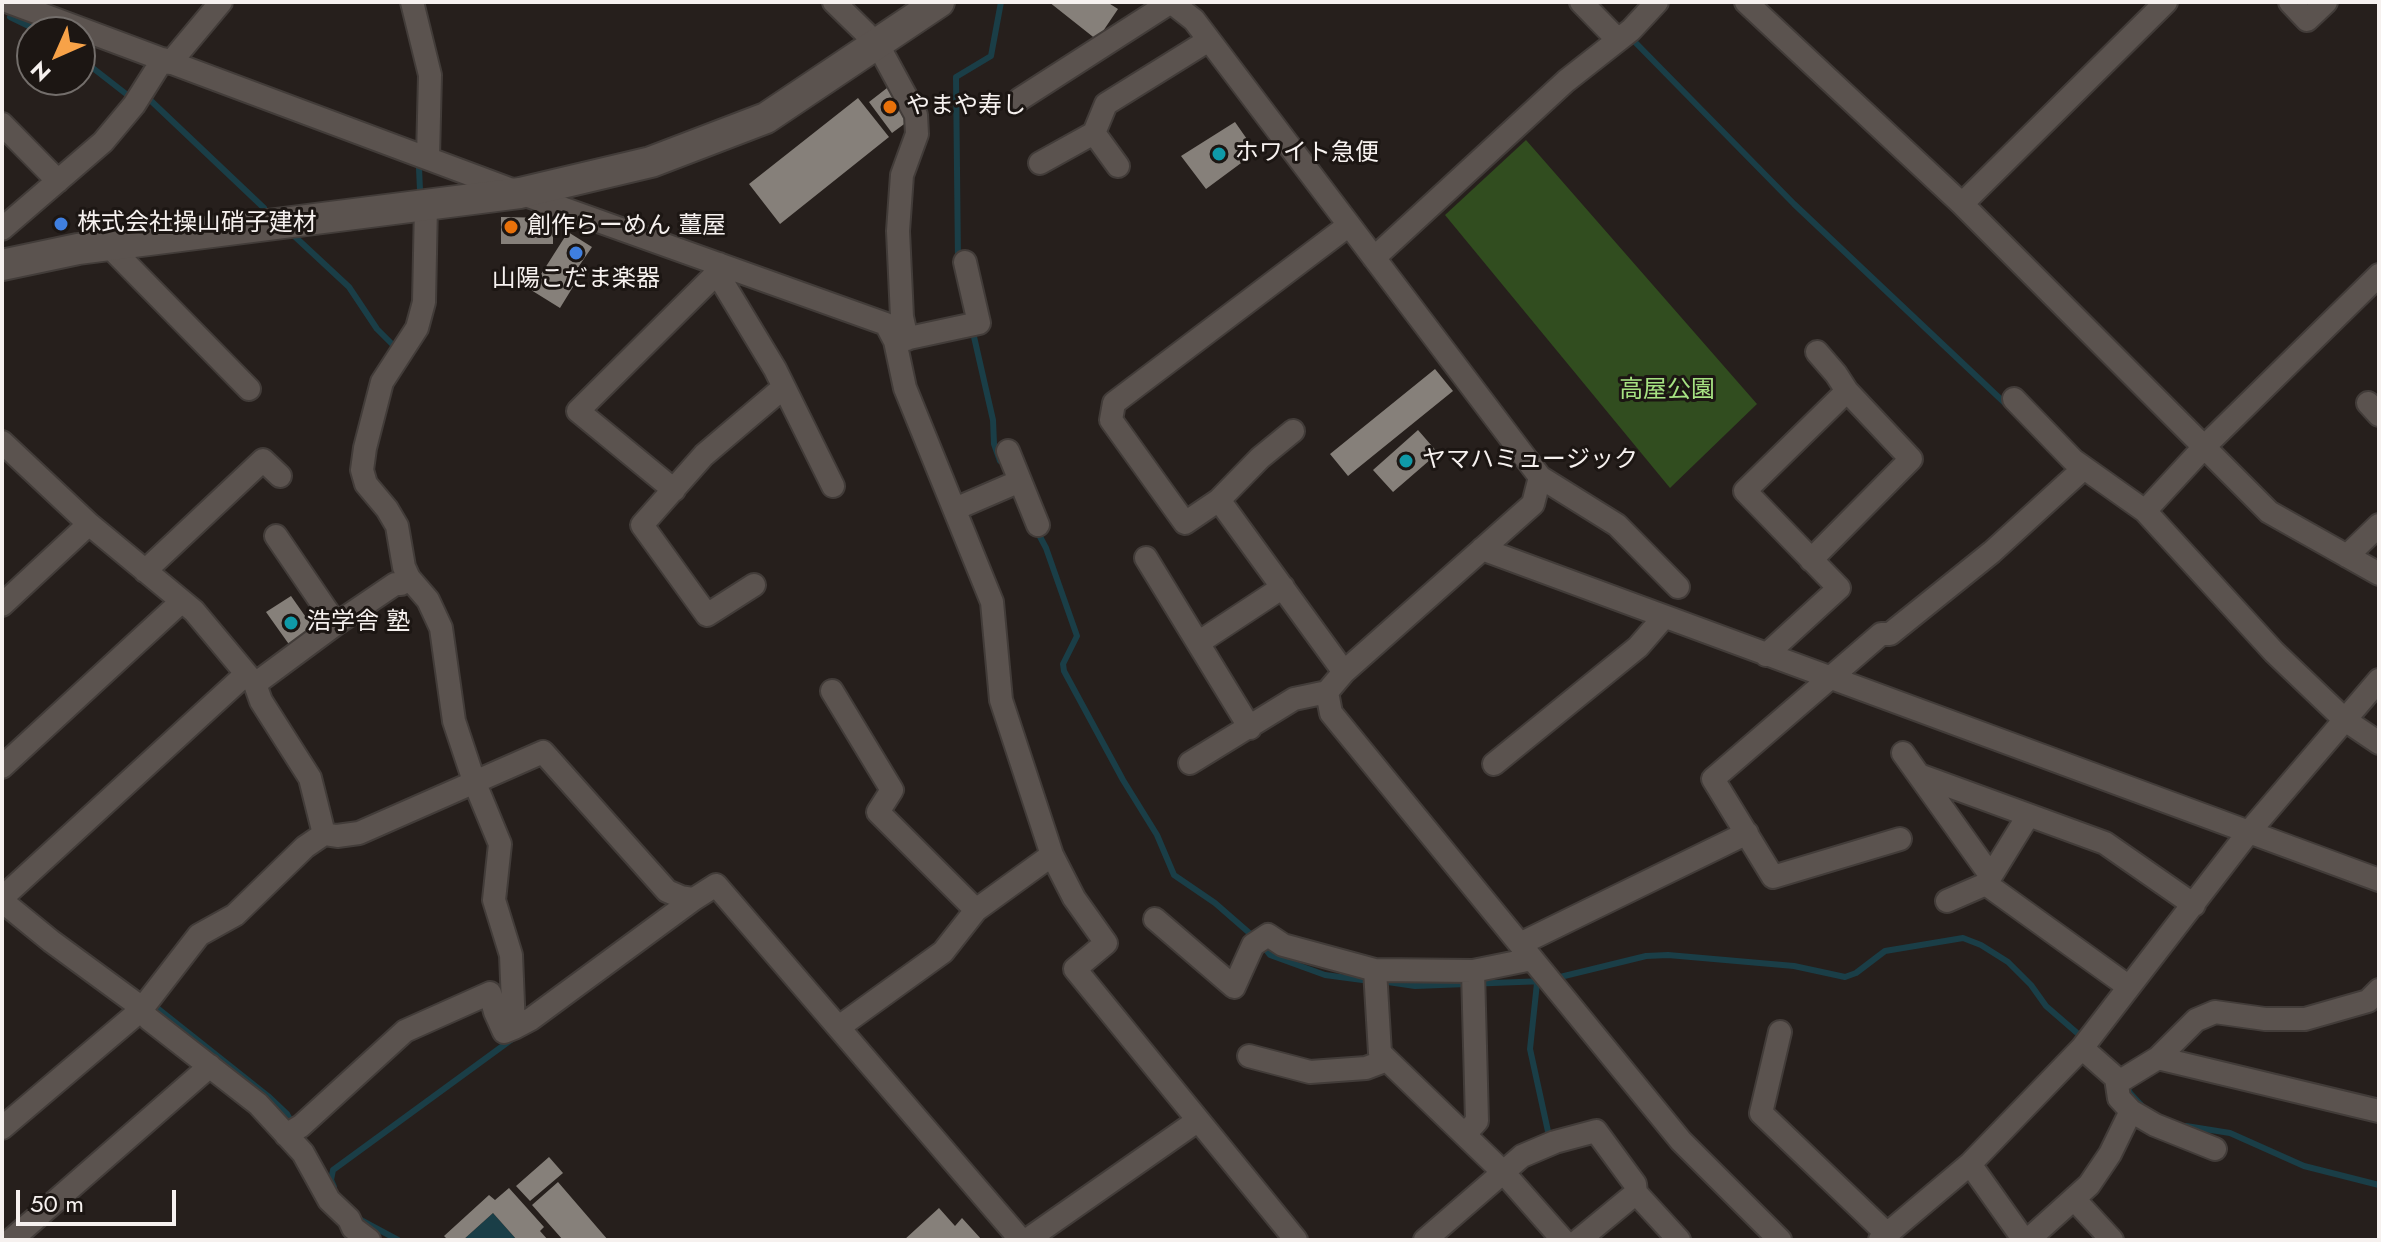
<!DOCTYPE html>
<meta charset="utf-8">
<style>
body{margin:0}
#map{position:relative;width:2381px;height:1242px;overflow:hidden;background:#261f1c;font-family:Jost,sans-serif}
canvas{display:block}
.frame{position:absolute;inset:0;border:4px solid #f6f1ef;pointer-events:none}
.north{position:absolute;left:16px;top:16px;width:80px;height:80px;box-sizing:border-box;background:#1c1613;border:2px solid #736e6b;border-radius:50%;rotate:225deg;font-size:22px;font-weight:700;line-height:32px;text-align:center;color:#f6f1ef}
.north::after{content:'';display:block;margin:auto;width:28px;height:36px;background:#f7a248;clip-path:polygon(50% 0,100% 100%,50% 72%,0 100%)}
.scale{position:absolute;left:16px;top:1190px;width:160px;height:36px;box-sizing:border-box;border:4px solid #f6f1ef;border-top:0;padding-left:10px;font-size:24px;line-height:28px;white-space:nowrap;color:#f6f1ef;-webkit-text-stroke:6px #1c1613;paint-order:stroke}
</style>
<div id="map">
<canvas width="2381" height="1242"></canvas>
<div class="frame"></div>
<div class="north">N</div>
<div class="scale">50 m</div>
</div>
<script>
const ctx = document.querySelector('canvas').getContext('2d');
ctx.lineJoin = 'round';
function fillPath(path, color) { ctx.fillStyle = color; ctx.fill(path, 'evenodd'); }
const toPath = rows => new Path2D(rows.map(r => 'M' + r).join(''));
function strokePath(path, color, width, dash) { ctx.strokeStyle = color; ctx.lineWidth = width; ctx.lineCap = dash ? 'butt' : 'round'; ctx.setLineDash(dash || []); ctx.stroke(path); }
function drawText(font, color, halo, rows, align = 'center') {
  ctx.font = font + ' Jost,"Noto Sans JP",sans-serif'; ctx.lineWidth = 6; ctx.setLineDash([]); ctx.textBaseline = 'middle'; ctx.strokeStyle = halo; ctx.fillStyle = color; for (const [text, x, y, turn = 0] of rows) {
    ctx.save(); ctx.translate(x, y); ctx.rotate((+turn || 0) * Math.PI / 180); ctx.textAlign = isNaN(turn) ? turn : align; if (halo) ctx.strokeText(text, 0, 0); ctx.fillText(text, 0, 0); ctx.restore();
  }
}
fillPath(toPath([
 [1526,140,1757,404,1670,488,1445,215]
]), '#314d1f');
fillPath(toPath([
 [493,1213,517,1240,463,1240]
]), '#1a3e47');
strokePath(toPath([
 [10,17,41,32],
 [1630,37,1794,204,2009,407],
 [80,58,130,97],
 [148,98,264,208],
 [419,168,420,190],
 [291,233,349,287,377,329,396,348],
 [958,262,956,77,991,56,1001,2],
 [972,328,993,420,994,444,1000,461],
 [1037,531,1046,548,1077,636,1063,664,1064,671,1123,780,1157,835,1174,875,1215,903,1254,937],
 [1262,945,1270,955,1325,975,1370,981],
 [1556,978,1646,956,1668,955,1794,966,1845,977,1856,973,1885,951,1963,938,1981,945,2008,962,2031,985,2046,1006,2084,1039],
 [1381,981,1415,986,1545,981],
 [1537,983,1530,1049,1549,1136,1547,1138],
 [151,1003,268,1096,287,1114,293,1125],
 [2126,1084,2130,1093,2143,1107],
 [2186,1126,2230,1133,2304,1166,2379,1185],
 [334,1187,331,1180,333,1170,515,1037],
 [357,1218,398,1240]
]), '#1a3e47', 6);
fillPath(toPath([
 [1049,2,1107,2,1118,9,1097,40],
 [887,88,911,119,892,133,869,102],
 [858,98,889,137,780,224,749,184],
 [1235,122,1256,152,1206,189,1181,156],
 [501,217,553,218,553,244,501,244],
 [568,232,592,247,579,266,584,269,560,308,531,290],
 [1435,369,1453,391,1348,476,1330,454],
 [1418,430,1438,453,1393,492,1373,470],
 [291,596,317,633,293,650,266,612],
 [549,1157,563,1173,530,1201,516,1186],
 [558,1182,608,1240,563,1240,532,1205],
 [509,1188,544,1227,540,1231,548,1240,517,1240,493,1213,463,1240,448,1240,444,1236,489,1195,495,1200],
 [939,1208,955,1226,962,1218,982,1240,904,1240]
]), '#86807a');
const street = toPath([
 [9,2,520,193,886,324,895,341,905,388,992,602,1001,700,1052,855,976,910,943,952,839,1027],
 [412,2,430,75,428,157],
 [834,2,878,45,916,115,917,134,902,175,898,231,902,317,907,339],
 [1581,2,1618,40],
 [1746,2,1962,204,2269,512,2379,574],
 [2290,2,2307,20,2326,2],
 [170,63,221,2],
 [1020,99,1171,2,1194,20,1540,477,1533,504,1344,672,1327,692,1331,713,1681,1141,1780,1240],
 [2,124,58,181],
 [1040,163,1094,133],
 [1118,166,1094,133,1106,104,1209,40],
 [1962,204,2166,2],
 [426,205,424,302,417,328,382,382,365,448,362,470,366,484,387,509,397,526,404,567,409,578,428,600,441,628,454,721,474,781,500,844,494,900,511,955,514,1028],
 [2,229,103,142,134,105,163,59],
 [109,246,249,389],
 [1374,258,1566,81,1631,30,1657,2],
 [717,273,775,369,833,486],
 [895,341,979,323,965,262],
 [2014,399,2073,460,2145,511,2274,652,2345,720,2379,743],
 [2368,403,2379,415],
 [2,442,89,524,2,605],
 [1008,451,1038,525],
 [1540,477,1617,525,1678,587],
 [674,490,578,411,717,273,719,264],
 [1219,500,1260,458,1293,431],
 [955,509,1020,481],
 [2145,511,2205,446,2379,275],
 [89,524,194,611,255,684,336,624,395,584,401,584,409,578],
 [276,536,336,624],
 [1482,549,2379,880],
 [2347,556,2379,525],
 [1146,558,1250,728],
 [1811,560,1911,459,1847,391,1836,374,1817,352],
 [145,571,263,460,280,476],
 [754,585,707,615,642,525,704,455,784,387],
 [1198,643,1283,587],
 [1766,655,1839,588,1745,491,1847,391],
 [1344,672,1219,500,1185,523,1111,420,1114,403,1349,225],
 [255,684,261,701,310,778,324,834],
 [832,691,892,790,878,812,976,910],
 [1903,753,1991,876],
 [1190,763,1294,699,1327,692],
 [1494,764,1638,647,1664,617],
 [2,767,182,601],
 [1919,775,2105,843,2194,905],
 [2028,816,1986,884,2129,987],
 [1900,839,1773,877,1713,779,1881,634,1890,634,1992,552,2084,468],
 [1052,855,1074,898,1106,943,1075,969,1296,1240],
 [2,898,246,674],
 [2,901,51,941,134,1002,149,1019,258,1104,303,1153,329,1200,349,1219,353,1228,369,1240],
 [1947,901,1986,884],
 [1155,919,1234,987,1253,945,1268,935,1283,945,1375,970,1473,971,1532,959],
 [1520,944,1747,833],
 [1375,970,1380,1053,1503,1172,1563,1240],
 [1780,1032,1761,1113,1887,1234],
 [2082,1048,2116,1078,2122,1080,2158,1058,2379,1111],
 [1249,1056,1310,1072,1366,1068,1387,1060],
 [2158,1058,2196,1020,2215,1012,2265,1019,2305,1019,2368,1001,2379,990],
 [2116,1078,2119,1098,2131,1111,2155,1125,2215,1149],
 [2,1128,141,1010,199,935,235,915,305,847,324,834,337,836,359,833,543,752,667,891,681,897,694,899,716,885,1021,1240],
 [1465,1134,1477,1121,1473,971],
 [286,1135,301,1126,405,1031,490,993,495,1012,504,1032,514,1028,531,1019,694,899],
 [1970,1164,2024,1240],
 [2074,1199,2112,1240],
 [11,1240,210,1066],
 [1027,1240,1197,1121],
 [1425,1240,1522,1156,1555,1142,1596,1131,1635,1184,1636,1193,1679,1240],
 [1579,1240,1636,1193],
 [1880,1240,1970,1164,2082,1048,2248,833,2379,680],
 [2028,1240,2089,1185,2110,1154,2131,1111]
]);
const secondary = toPath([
 [2,265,78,249,520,193,651,162,766,118,939,2]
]);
strokePath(street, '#423c39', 26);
strokePath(secondary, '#423c39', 34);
strokePath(street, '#5b534f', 22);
strokePath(secondary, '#5b534f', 30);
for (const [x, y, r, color] of [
 [890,107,8,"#e8710a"],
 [1219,154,8,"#0f9aa8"],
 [61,224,8,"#3f7fe0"],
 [511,227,8,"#e8710a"],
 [576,253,8,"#3f7fe0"],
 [1406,461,8,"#0f9aa8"],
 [291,623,8,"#0f9aa8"]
]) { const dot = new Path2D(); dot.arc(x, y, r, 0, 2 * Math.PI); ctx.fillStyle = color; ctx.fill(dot); strokePath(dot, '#1c1613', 3); }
drawText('24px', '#f6f1ef', '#1c1613', [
 ["やまや寿し",906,107],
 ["ホワイト急便",1235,154],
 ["株式会社操山硝子建材",77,224],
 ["創作らーめん 薑屋",527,227],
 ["山陽こだま楽器",576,280,"center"],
 ["ヤマハミュージック",1422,461],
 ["浩学舎 塾",307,623]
], 'left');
drawText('24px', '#a6e282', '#1c1613', [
 ["高屋公園",1667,391]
]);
</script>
